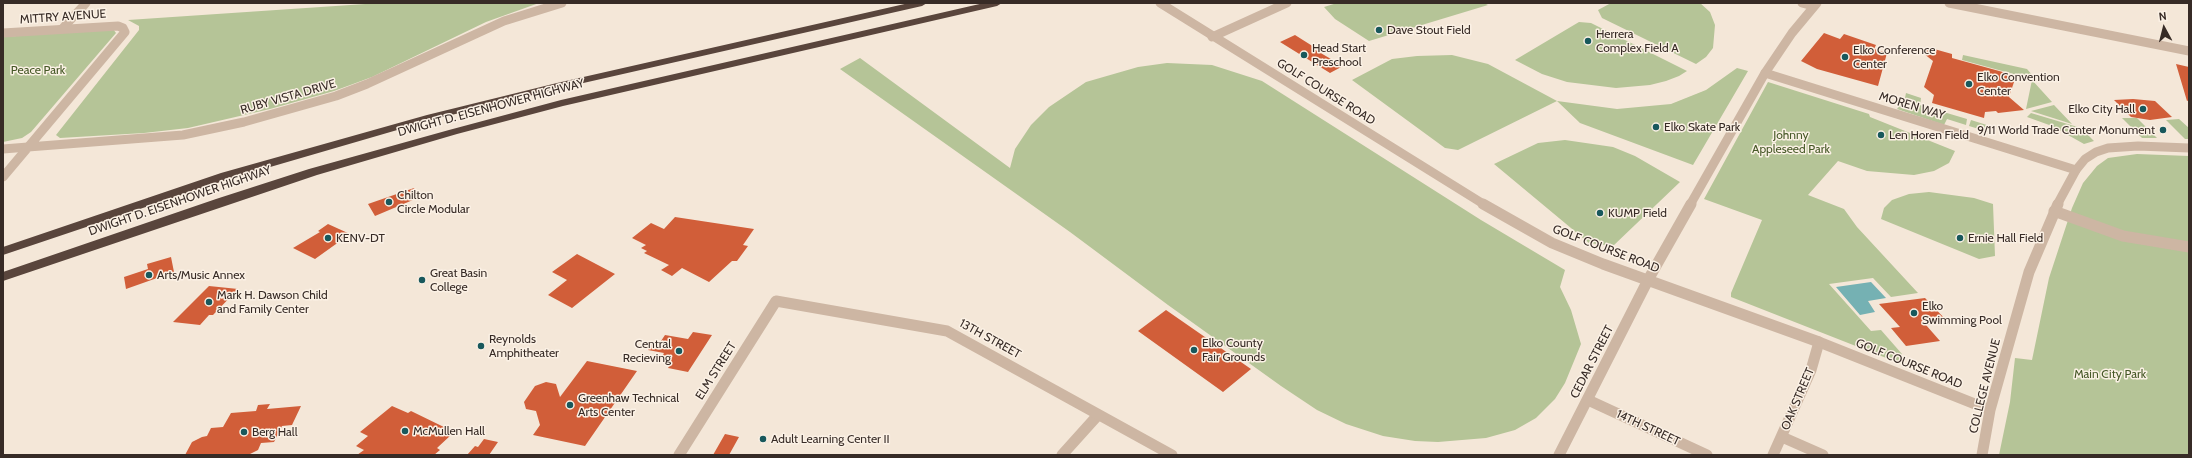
<!DOCTYPE html>
<style>
body{margin:0}
#map{position:relative;width:2192px;height:458px;overflow:hidden;background:#f4e7d8;font-family:Cabin,sans-serif}
canvas{display:block}
.frame{position:absolute;inset:0;border:4px solid #372b26;pointer-events:none}
.north{position:absolute;left:2144px;top:8px;width:40px;height:40px;-webkit-text-stroke:3px #fbf1e5;paint-order:stroke;rotate:353deg;font-size:11px;font-weight:700;line-height:16px;text-align:center;color:#372b26}
.north::after{content:'';display:block;margin:auto;width:14px;height:18px;background:#372b26;clip-path:polygon(50% 0,100% 100%,50% 72%,0 100%)}
</style>
<div id="map">
<canvas width="2192" height="458"></canvas>
<div class="frame"></div>
<div class="north">N</div>
</div>
<script>
const ctx = document.querySelector('canvas').getContext('2d');
ctx.lineJoin = 'round';
function fillPath(path, color) { ctx.fillStyle = color; ctx.fill(path, 'evenodd'); }
const toPath = rows => new Path2D(rows.map(r => 'M' + r).join(''));
function strokePath(path, color, width, dash) { ctx.strokeStyle = color; ctx.lineWidth = width; ctx.lineCap = dash ? 'butt' : 'round'; ctx.setLineDash(dash || []); ctx.stroke(path); }
function drawText(font, color, halo, rows, align = 'center') {
  ctx.font = font + ' Cabin,sans-serif'; ctx.lineWidth = 3; ctx.setLineDash([]); ctx.textBaseline = 'middle'; ctx.strokeStyle = halo; ctx.fillStyle = color; for (const [text, x, y, turn = 0] of rows) {
    ctx.save(); ctx.translate(x, y); ctx.rotate((+turn || 0) * Math.PI / 180); ctx.textAlign = isNaN(turn) ? turn : align; if (halo) ctx.strokeText(text, 0, 0); ctx.fillText(text, 0, 0); ctx.restore();
  }
}
fillPath(toPath([
 [380,3,539,3,486,22,372,77,334,91,270,109,188,128,144,133,60,138,56,135,139,30,139,26,128,20],
 [1337,3,1484,3,1488,5,1369,41,1335,19,1324,7],
 [1611,3,1700,3,1710,12,1715,25,1713,48,1706,57,1696,64,1602,18,1598,10],
 [1579,22,1591,23,1687,71,1679,76,1666,81,1650,85,1616,88,1567,82,1542,74,1515,60],
 [113,29,116,33,31,132,22,138,3,142,3,37],
 [1452,55,1488,64,1557,101,1617,109,1671,104,1706,90,1737,68,1748,71,1693,165,1580,123,1557,101,1458,150,1445,148,1352,80,1392,59,1417,56],
 [1963,55,2027,69,2033,76,2028,78,1962,60],
 [860,58,1010,168,1015,149,1031,125,1049,107,1086,82,1138,67,1167,63,1212,65,1262,81,1481,220,1565,270,1560,287,1571,310,1581,344,1565,383,1555,399,1536,418,1515,430,1486,438,1438,442,1415,441,1383,436,1346,424,1317,410,1281,386,1168,305,1070,232,840,69],
 [2032,80,2052,102,2026,109],
 [1768,82,1869,114,1870,117,1955,151,1949,163,1934,171,1914,175,1867,171,1838,161,1808,195,1844,209,1857,227,1918,293,1891,297,1873,278,1829,284,1871,331,1881,330,1902,354,1899,363,1731,297,1731,293,1762,220,1704,199],
 [1906,93,1921,98,1920,105,1967,119,1966,125,1947,119,1944,125,1897,109,1905,98],
 [2054,105,2072,124,2031,111],
 [2031,113,2081,128,2094,141,2084,144,2052,126,2027,117],
 [2122,118,2137,118,2157,138,2142,138],
 [2179,119,2189,128,2189,139,2185,139,2166,120],
 [1971,120,1993,127,1992,133,1969,126],
 [1565,140,1613,147,1635,156,1680,182,1613,246,1589,243,1494,164,1538,143],
 [2137,154,2189,156,2189,455,1999,455,2010,402,2015,358,2032,360,2049,278,2072,208,2083,183,2097,166,2108,158],
 [1929,192,1974,198,1993,204,1995,256,1979,259,1881,219,1884,208,1892,200,1909,194]
]), '#b5c497');
fillPath(toPath([
 [1871,282,1886,298,1868,301,1875,312,1860,315,1836,287]
]), '#75b1b3');
fillPath(toPath([
 [1824,33,1840,39,1844,34,1876,45,1874,49,1887,53,1878,86,1817,69,1801,61],
 [1295,35,1314,47,1312,48,1343,66,1330,73,1280,42],
 [1927,47,1952,54,1952,58,2010,74,2008,80,2014,82,2009,97,2024,110,1998,113,1996,111,1985,112,1984,118,1932,103,1934,95,1924,87,1933,61,1923,53],
 [2176,64,2189,67,2189,100,2187,101],
 [2133,99,2155,101,2172,117,2150,120,2131,117,2114,100],
 [414,188,420,197,375,216,368,204],
 [675,217,754,229,743,245,748,246,737,261,732,261,709,282,682,268,672,276,661,270,669,265,644,253,647,251,641,248,646,245,632,238,651,223,664,229],
 [328,224,350,234,315,259,293,248,320,232,318,231],
 [577,254,615,274,572,308,548,295,567,280,552,272],
 [171,257,174,272,126,289,124,277,148,269,147,264],
 [209,286,238,289,213,315,209,315,200,325,173,322],
 [1925,298,1948,322,1926,325,1940,341,1906,346,1891,328,1900,327,1879,304],
 [1166,310,1251,369,1223,392,1138,331],
 [693,332,712,335,688,372,668,368,672,362,660,359,664,353,648,350,652,343,659,344,665,335,688,339],
 [587,361,637,371,585,446,533,435,540,425,536,411,526,409,524,402,535,386,546,382,556,384,560,397],
 [270,404,267,409,301,406,292,425,282,426,274,442,261,443,258,450,248,455,185,455,192,442,202,437,207,436,211,428,223,427,231,413,256,411,258,405],
 [392,406,408,413,411,411,450,430,447,433,451,435,437,448,440,450,434,455,357,455,364,450,356,446,368,436,360,432],
 [725,434,739,437,729,455,713,455],
 [484,439,498,442,489,455,467,455,475,446,478,447]
]), '#d15e39');
strokePath(toPath([
 [1802,3,1813,6],
 [62,29,86,3],
 [1212,37,1287,3],
 [1765,73,2076,170],
 [3,149,28,147]
]), '#cdb6a3', 9);
strokePath(toPath([
 [2054,211,2123,236,2189,247],
 [1588,400,1707,455],
 [1782,437,1823,455],
 [1062,455,1098,415],
 [1773,455,1811,370,1819,342]
]), '#cdb6a3', 11);
strokePath(toPath([
 [1160,3,1485,205],
 [1949,3,2189,51],
 [3,33,118,26,123,28,125,32,3,177],
 [28,147,183,135,244,122,336,96,367,84,504,21,562,3],
 [1690,205,1765,73,1792,33,1817,3],
 [2057,205,2076,170,2085,159,2096,152,2108,148,2138,146,2189,148]
]), '#cdb6a3', 9);
strokePath(toPath([
 [1483,204,1552,243,1603,264,1819,342,1990,410],
 [679,455,776,301,947,331,1172,455],
 [1559,455,1648,280,1691,204],
 [1982,455,1990,410,2029,272,2058,204]
]), '#cdb6a3', 11);
fillPath(toPath([
 [909,3,927,3,922,6,557,89,435,119,229,179,3,255,3,247,221,173,427,115,557,83,909,3],
 [984,3,1002,3,997,6,563,106,457,134,317,175,3,281,3,272,216,199,309,169,449,130,561,100,984,3]
]), '#59453c');
for (const [x, y, r, color] of [
 [1379,30,4,"#18585c"],
 [1588,41,4,"#18585c"],
 [1304,55,4,"#18585c"],
 [1845,57,4,"#18585c"],
 [1969,84,4,"#18585c"],
 [2143,109,4,"#18585c"],
 [1656,127,4,"#18585c"],
 [2163,130,4,"#18585c"],
 [1881,135,4,"#18585c"],
 [389,202,4,"#18585c"],
 [1600,213,4,"#18585c"],
 [328,238,4,"#18585c"],
 [1960,238,4,"#18585c"],
 [149,275,4,"#18585c"],
 [422,280,4,"#18585c"],
 [209,302,4,"#18585c"],
 [1914,313,4,"#18585c"],
 [481,346,4,"#18585c"],
 [1194,350,4,"#18585c"],
 [679,351,4,"#18585c"],
 [570,405,4,"#18585c"],
 [405,431,4,"#18585c"],
 [244,432,4,"#18585c"],
 [763,439,4,"#18585c"]
]) { const dot = new Path2D(); dot.arc(x, y, r, 0, 2 * Math.PI); ctx.fillStyle = color; ctx.fill(dot); strokePath(dot, '#fbf1e5', 1.5); }
drawText('12px', '#372b26', '#fbf1e5', [
 ["MITTRY AVENUE",63,17,-4],
 ["GOLF COURSE ROAD",1326,92,32],
 ["RUBY VISTA DRIVE",288,97,-16],
 ["MOREN WAY",1912,106,17],
 ["DWIGHT D. EISENHOWER HIGHWAY",491,108,-15],
 ["DWIGHT D. EISENHOWER HIGHWAY",180,201,-19],
 ["GOLF COURSE ROAD",1606,249,21],
 ["13TH STREET",990,339,29],
 ["CEDAR STREET",1592,362,-63],
 ["GOLF COURSE ROAD",1909,364,22],
 ["ELM STREET",716,371,-58],
 ["COLLEGE AVENUE",1985,386,-76],
 ["OAK STREET",1798,399,-67],
 ["14TH STREET",1648,428,25]
]);
drawText('12px', '#372b26', '#fbf1e5', [
 ["Dave Stout Field",1387,30],
 ["Herrera",1596,34],
 ["Complex Field A",1596,48],
 ["Head Start",1312,48],
 ["Preschool",1312,62],
 ["Elko Conference",1853,50],
 ["Center",1853,64],
 ["Elko Convention",1977,77],
 ["Center",1977,91],
 ["Elko City Hall",2135,109,"right"],
 ["Elko Skate Park",1664,127],
 ["9/11 World Trade Center Monument",2155,130,"right"],
 ["Len Horen Field",1889,135],
 ["Chilton",397,195],
 ["Circle Modular",397,209],
 ["KUMP Field",1608,213],
 ["KENV-DT",336,238],
 ["Ernie Hall Field",1968,238],
 ["Great Basin",430,273],
 ["College",430,287],
 ["Arts/Music Annex",157,275],
 ["Mark H. Dawson Child",217,295],
 ["and Family Center",217,309],
 ["Elko",1922,306],
 ["Swimming Pool",1922,320],
 ["Reynolds",489,339],
 ["Amphitheater",489,353],
 ["Elko County",1202,343],
 ["Fair Grounds",1202,357],
 ["Central",671,344,"right"],
 ["Recieving",671,358,"right"],
 ["Greenhaw Technical",578,398],
 ["Arts Center",578,412],
 ["McMullen Hall",413,431],
 ["Berg Hall",252,432],
 ["Adult Learning Center II",771,439]
], 'left');
drawText('12px', '#465827', '#fbf1e5', [
 ["Peace Park",38,70],
 ["Johnny",1791,135],
 ["Appleseed Park",1791,149],
 ["Main City Park",2110,374]
]);
</script>
